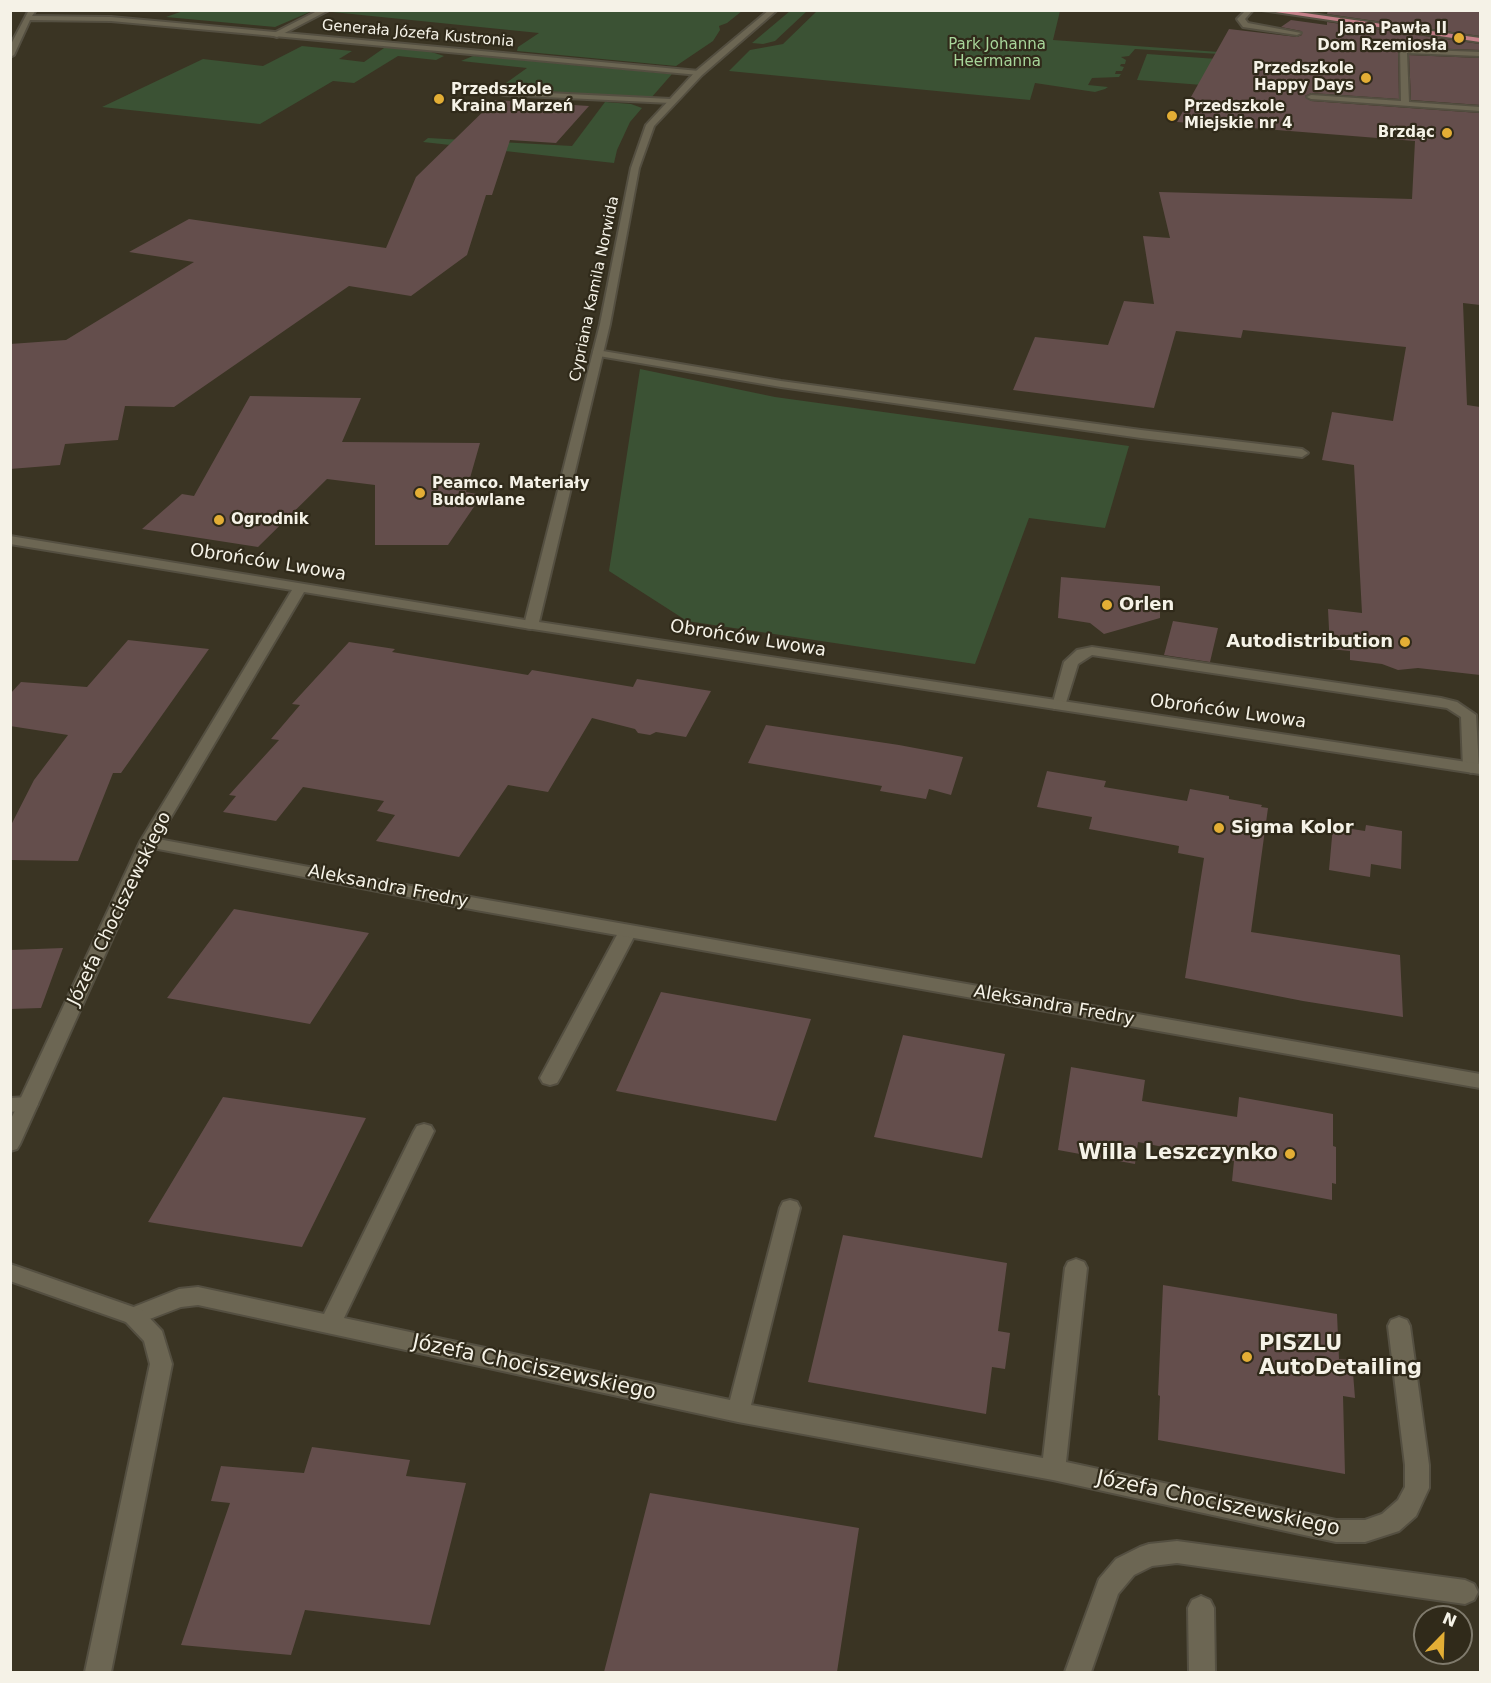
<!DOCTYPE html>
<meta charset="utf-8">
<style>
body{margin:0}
#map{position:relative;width:1491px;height:1683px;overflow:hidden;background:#3a3423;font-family:"DejaVu Sans",sans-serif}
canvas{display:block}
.frame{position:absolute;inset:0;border:12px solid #f5f2e7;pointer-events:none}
.north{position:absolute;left:1413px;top:1605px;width:60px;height:60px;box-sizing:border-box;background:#302a1a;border:2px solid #7f7a6c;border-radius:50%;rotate:23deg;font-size:16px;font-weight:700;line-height:24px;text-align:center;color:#f5f2e7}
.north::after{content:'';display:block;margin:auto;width:21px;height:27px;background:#e3ae35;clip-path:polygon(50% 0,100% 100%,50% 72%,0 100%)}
</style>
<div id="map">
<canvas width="1491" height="1683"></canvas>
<div class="frame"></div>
<div class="north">N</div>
</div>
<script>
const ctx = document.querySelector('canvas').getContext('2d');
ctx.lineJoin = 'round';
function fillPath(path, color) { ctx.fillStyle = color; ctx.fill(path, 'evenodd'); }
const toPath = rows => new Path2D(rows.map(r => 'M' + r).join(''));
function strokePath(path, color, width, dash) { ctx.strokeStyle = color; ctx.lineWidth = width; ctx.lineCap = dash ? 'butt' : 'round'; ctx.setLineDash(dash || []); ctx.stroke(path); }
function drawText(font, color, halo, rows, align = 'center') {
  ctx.font = font + ' "DejaVu Sans",sans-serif'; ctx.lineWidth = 4.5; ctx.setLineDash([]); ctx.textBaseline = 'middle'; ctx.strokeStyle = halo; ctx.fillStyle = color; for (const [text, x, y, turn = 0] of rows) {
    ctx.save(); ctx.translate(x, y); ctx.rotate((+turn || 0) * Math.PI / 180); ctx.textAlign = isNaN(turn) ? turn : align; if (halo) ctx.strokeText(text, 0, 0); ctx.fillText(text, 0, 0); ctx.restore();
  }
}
fillPath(toPath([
 [335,10,742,10,742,11,727,23,719,26,720,30,713,41,676,66,517,51,518,47,539,33,332,12],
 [818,10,1060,11,1053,40,1219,52,1220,54,1135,49,1129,56,1121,57,1126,60,1125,64,1121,64,1120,66,1124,67,1122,71,1116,71,1115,74,1121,74,1119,77,1092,78,1088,85,1108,87,1105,89,1095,92,1035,83,1030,100,729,71,750,50,783,44],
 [183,11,183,10,312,11,275,27,166,17],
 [790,11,807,11,775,41,763,44,752,43],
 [302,46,352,51,339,59,364,62,384,48,374,46,428,51,444,56,436,60,398,56,354,83,333,81,260,124,102,107,203,59,263,66],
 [1147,54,1273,63,1255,89,1137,80],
 [473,56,489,57,672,74,651,98,499,88,527,68,461,61],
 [605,102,631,104,642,108,630,122,617,150,614,163,423,142,428,138,572,146],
 [640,369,775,397,1129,446,1105,528,1029,518,975,664,687,621,609,571]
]), '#3b5234');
fillPath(toPath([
 [1328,10,1480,10,1480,36,1327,14],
 [1291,20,1327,25,1327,22,1480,44,1480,50,1398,47,1399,99,1311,93,1305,96,1311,101,1480,113,1480,305,1463,303,1467,405,1480,407,1480,675,1418,668,1398,670,1382,664,1350,660,1350,651,1330,649,1328,609,1362,613,1354,465,1322,460,1332,412,1393,421,1406,347,1243,330,1241,338,1176,331,1154,408,1013,390,1035,337,1108,345,1124,301,1154,304,1143,236,1170,238,1159,192,1412,199,1415,141,1177,122,1229,29,1297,37,1302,35,1301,31,1281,27],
 [1409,55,1480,58,1480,105,1411,100],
 [495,100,589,106,556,143,510,140,492,195,486,195,467,255,411,296,349,286,174,407,125,406,118,440,65,444,60,465,10,469,10,344,66,340,194,262,129,252,189,219,386,248,416,177],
 [250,396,361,398,342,442,480,443,466,492,482,495,448,545,375,545,375,485,327,479,258,547,142,529,182,494,194,496],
 [1061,577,1160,586,1160,618,1104,634,1090,623,1058,618],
 [1173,621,1218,628,1210,662,1164,655],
 [128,640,209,649,121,773,113,773,78,861,10,860,10,827,34,780,68,735,10,726,10,694,21,682,87,687],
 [349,642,395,649,392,652,528,675,532,670,633,687,637,679,711,691,686,737,656,732,650,735,638,733,635,729,592,718,548,792,508,785,459,857,376,841,395,815,377,811,384,801,303,787,276,821,223,812,236,796,229,795,279,740,271,739,300,705,292,704],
 [766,725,899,745,963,757,951,795,929,789,926,799,880,791,882,786,748,763],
 [1047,771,1106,781,1104,787,1187,801,1190,789,1229,796,1229,799,1262,805,1261,807,1268,808,1251,932,1400,955,1403,1017,1303,1001,1185,978,1204,858,1178,853,1179,846,1089,829,1092,817,1037,807],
 [1366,825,1402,831,1401,869,1371,864,1370,877,1329,870,1333,826,1365,831],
 [234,909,369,933,310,1024,167,998],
 [63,948,41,1008,10,1009,10,950],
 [661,992,811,1019,776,1121,616,1091],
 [903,1035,1005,1054,982,1158,874,1137],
 [1071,1067,1145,1080,1142,1101,1237,1117,1239,1097,1333,1114,1333,1146,1336,1147,1336,1184,1332,1183,1332,1200,1232,1181,1234,1161,1138,1142,1135,1164,1058,1150],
 [223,1097,366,1118,302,1247,148,1222],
 [843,1235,1007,1263,998,1331,1010,1333,1005,1369,992,1367,986,1414,808,1382],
 [1163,1285,1337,1314,1339,1359,1352,1360,1355,1398,1343,1396,1345,1474,1158,1440,1160,1396,1158,1395],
 [312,1447,410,1460,406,1476,466,1483,430,1625,305,1610,291,1655,181,1645,230,1503,211,1501,221,1466,304,1473],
 [650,1493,859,1528,837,1672,604,1672]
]), '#644e4c');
const service = toPath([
 [319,10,329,10,277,37,270,35,319,10],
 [1246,10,1253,10,1245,19,1248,23,1301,33,1297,35,1243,27,1237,19,1246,10],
 [506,91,671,99,675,101,671,103,503,95,502,93,506,91],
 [597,350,781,381,1141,430,1302,449,1308,453,1302,457,1141,438,781,387,593,355,593,351,597,350],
 [1092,647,1441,698,1457,702,1476,715,1479,768,1471,773,1463,768,1461,717,1447,708,1092,655,1078,664,1064,709,1054,709,1052,706,1064,662,1077,650,1092,647],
 [628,925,634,927,637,931,560,1078,557,1083,550,1085,543,1083,540,1078,619,931,622,927,628,925],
 [28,1097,35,1099,38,1104,35,1109,10,1112,10,1098,28,1097],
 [424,1124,431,1126,434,1131,344,1318,730,1400,780,1208,783,1202,790,1200,797,1202,800,1208,751,1405,1043,1458,1065,1268,1068,1262,1076,1259,1084,1262,1087,1268,1066,1462,1336,1520,1365,1520,1382,1514,1398,1500,1405,1487,1405,1465,1388,1326,1391,1320,1399,1317,1407,1320,1410,1326,1429,1465,1429,1488,1416,1516,1399,1531,1365,1542,1336,1542,1053,1480,738,1422,198,1305,181,1307,134,1325,126,1322,123,1316,126,1310,179,1289,198,1287,324,1314,414,1131,417,1126,424,1124],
 [1177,1541,1465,1580,1474,1584,1478,1592,1474,1600,1465,1604,1177,1563,1152,1566,1134,1575,1118,1594,1091,1672,1065,1672,1099,1579,1116,1559,1140,1547,1149,1544,1177,1541],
 [1201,1596,1210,1600,1214,1608,1215,1672,1189,1672,1188,1608,1192,1600,1201,1596]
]);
const minor = toPath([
 [29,10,36,10,32,16,111,17,699,71,703,73,699,75,111,21,30,20,14,55,10,57,10,46,29,10],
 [1400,49,1480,52,1480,56,1407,53,1409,102,1480,107,1480,111,1311,99,1307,97,1311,95,1401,101,1400,49],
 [10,536,531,621,538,625,531,629,304,592,158,839,476,898,1480,1074,1480,1088,476,910,153,848,20,1144,17,1149,10,1151,10,1121,140,842,292,590,10,544,10,536],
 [10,1264,142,1310,162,1331,172,1364,111,1672,85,1672,150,1364,144,1341,126,1322,10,1281,10,1264]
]);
const tertiary = toPath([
 [769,10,777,10,702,75,654,126,639,168,610,324,539,622,1480,764,1480,774,526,628,524,625,600,324,631,168,646,125,696,71,769,10]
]);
const primary = toPath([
 [1262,10,1284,10,1480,38,1480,42,1262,10]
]);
strokePath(service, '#544f41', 4);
strokePath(minor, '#544f41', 4);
strokePath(tertiary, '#544f41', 4);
strokePath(primary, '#544f41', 4);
fillPath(service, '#6c6653');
fillPath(minor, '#6c6653');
fillPath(tertiary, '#6c6653');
fillPath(primary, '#c27f88');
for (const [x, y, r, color] of [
 [1459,38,6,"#e3ae35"],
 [1366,78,6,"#e3ae35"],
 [439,99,6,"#e3ae35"],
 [1172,116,6,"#e3ae35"],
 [1447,133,6,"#e3ae35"],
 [420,493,6,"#e3ae35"],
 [219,520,6,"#e3ae35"],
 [1107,605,6,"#e3ae35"],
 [1405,642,6,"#e3ae35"],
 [1219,828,6,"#e3ae35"],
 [1290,1154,6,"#e3ae35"],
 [1247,1357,6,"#e3ae35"]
]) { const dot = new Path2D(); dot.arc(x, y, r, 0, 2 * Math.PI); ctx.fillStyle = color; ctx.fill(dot); strokePath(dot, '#302a1a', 2); }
drawText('bold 15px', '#f5f2e7', '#302a1a', [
 ["Jana Pawła II",1447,29,"right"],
 ["Dom Rzemiosła",1447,46,"right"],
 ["Przedszkole",1354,69,"right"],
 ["Happy Days",1354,86,"right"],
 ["Przedszkole",451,90],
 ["Kraina Marzeń",451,107],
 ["Przedszkole",1184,107],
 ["Miejskie nr 4",1184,124],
 ["Brzdąc",1435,133,"right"],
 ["Peamco. Materiały",432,484],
 ["Budowlane",432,501],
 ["Ogrodnik",231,520]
], 'left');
drawText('15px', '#f5f2e7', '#302a1a', [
 ["Generała Józefa Kustronia",418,34,5],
 ["Cypriana Kamila Norwida",595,289,-78]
]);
drawText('15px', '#a8d69a', '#302a1a', [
 ["Park Johanna",997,45],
 ["Heermanna",997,62]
]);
drawText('18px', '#f5f2e7', '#302a1a', [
 ["Obrońców Lwowa",268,563,9],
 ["Obrońców Lwowa",748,639,9],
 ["Obrońców Lwowa",1228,712,8],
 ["Aleksandra Fredry",388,887,11],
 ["Józefa Chociszewskiego",120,909,-64],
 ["Aleksandra Fredry",1054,1006,10]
]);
drawText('bold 18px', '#f5f2e7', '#302a1a', [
 ["Orlen",1119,605],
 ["Autodistribution",1393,642,"right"],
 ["Sigma Kolor",1231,828]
], 'left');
drawText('bold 21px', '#f5f2e7', '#302a1a', [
 ["Willa Leszczynko",1278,1154],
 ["PISZLU",1259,1345,"left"],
 ["AutoDetailing",1259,1369,"left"]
], 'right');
drawText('21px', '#f5f2e7', '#302a1a', [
 ["Józefa Chociszewskiego",534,1368,12],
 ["Józefa Chociszewskiego",1218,1504,12]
]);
</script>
